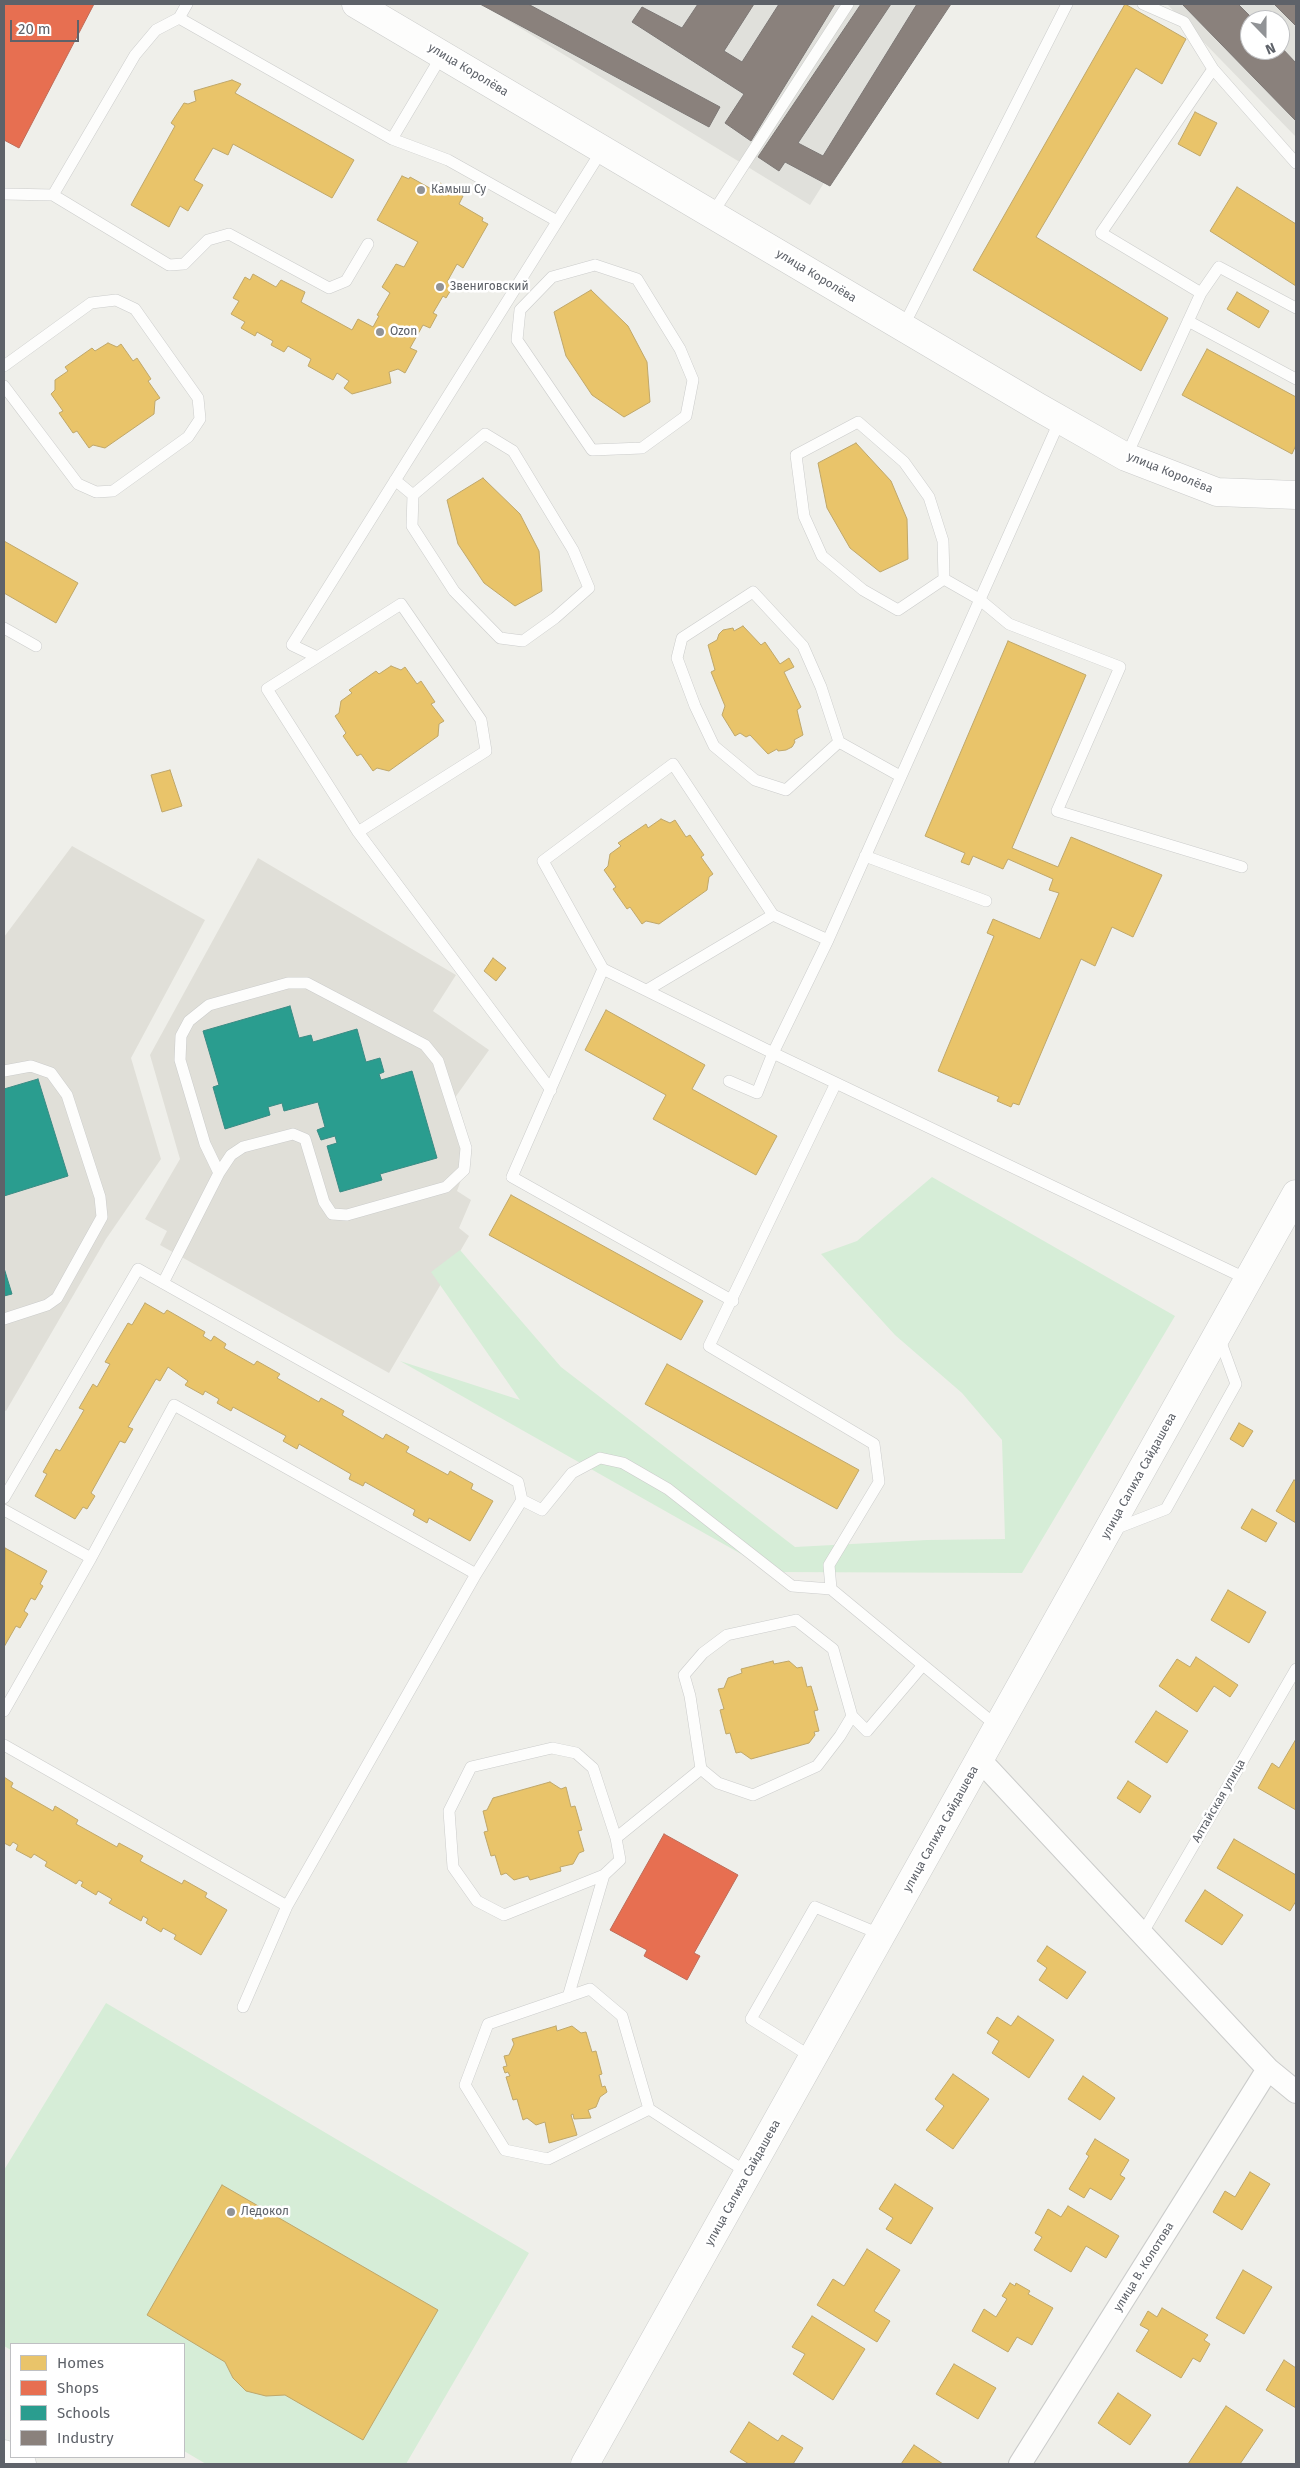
<!DOCTYPE html>
<meta charset="utf-8">
<style>
body{margin:0}
#map{position:relative;width:1300px;height:2468px;overflow:hidden;background:#efefea;font-family:"Fira Sans",sans-serif}
canvas{display:block}
.frame{position:absolute;inset:0;border:5px solid #5e6269;pointer-events:none}
.legend{position:absolute;left:10px;top:2343px;width:175px;height:115px;box-sizing:border-box;background:#fff;border:1px solid #bfc0c3;margin:0;padding:6px 9px;list-style:none;font-size:15px;color:#5e6269}
.legend li{display:flex;align-items:center;gap:10px;height:25px}
.legend b{width:25px;border:1px solid #bfc0c3}
.north{position:absolute;left:1240px;top:10px;width:50px;height:50px;box-sizing:border-box;background:#fff;border:1px solid #bfc0c3;border-radius:50%;rotate:158deg;font-size:14px;font-weight:700;line-height:20px;text-align:center;color:#5e6269}
.north::after{content:'';display:block;margin:auto;width:18px;height:22px;background:#919396;clip-path:polygon(50% 0,100% 100%,50% 72%,0 100%)}
.scale{position:absolute;left:10px;top:20px;width:69px;height:22px;box-sizing:border-box;border:2px solid #5e6269;border-top:0;padding-left:6px;font-size:15px;line-height:18px;white-space:nowrap;color:#5e6269;-webkit-text-stroke:4px #fff;paint-order:stroke}
</style>
<div id="map">
<canvas width="1300" height="2468"></canvas>
<div class="frame"></div>
<ul class="legend">
<li><b style="height:14px;background:#e9c46a"></b>Homes</li>
<li><b style="height:14px;background:#e76f51"></b>Shops</li>
<li><b style="height:14px;background:#2a9d8f"></b>Schools</li>
<li><b style="height:14px;background:#8a817c"></b>Industry</li>
</ul>
<div class="north">N</div>
<div class="scale">20 m</div>
</div>
<script>
const ctx = document.querySelector('canvas').getContext('2d');
ctx.lineJoin = 'round';
function fillPath(path, color) { ctx.fillStyle = color; ctx.fill(path, 'evenodd'); }
const toPath = rows => new Path2D(rows.map(r => 'M' + r).join(''));
function strokePath(path, color, width, dash) { ctx.strokeStyle = color; ctx.lineWidth = width; ctx.lineCap = dash ? 'butt' : 'round'; ctx.setLineDash(dash || []); ctx.stroke(path); }
function drawText(font, color, halo, rows, align = 'center') {
  ctx.font = font + ' "Fira Sans",sans-serif'; ctx.lineWidth = 5; ctx.setLineDash([]); ctx.textBaseline = 'middle'; ctx.strokeStyle = halo; ctx.fillStyle = color; for (const [text, x, y, turn = 0] of rows) {
    ctx.save(); ctx.translate(x, y); ctx.rotate((+turn || 0) * Math.PI / 180); ctx.textAlign = isNaN(turn) ? turn : align; if (halo) ctx.strokeText(text, 0, 0); ctx.fillText(text, 0, 0); ctx.restore();
  }
}
fillPath(toPath([
 [481,4,937,4,810,205],
 [1167,4,1296,4,1296,137,1184,22],
 [1250,20,1280,20,1280,50,1250,50]
]), '#e0e0db');
fillPath(toPath([
 [72,846,205,920,131,1058,161,1159,106,1239,6,1411,4,1410,4,937],
 [258,858,456,975,433,1011,489,1050,454,1099,472,1150,457,1191,471,1200,459,1228,469,1236,389,1373,160,1245,167,1231,145,1219,180,1159,150,1055]
]), '#e0dfd8');
fillPath(toPath([
 [932,1177,1175,1316,1022,1573,773,1572,400,1361,520,1400,431,1272,460,1250,561,1367,795,1547,927,1540,1005,1539,1002,1440,962,1393,895,1335,821,1254,857,1241],
 [106,2003,529,2253,406,2464,206,2464,184,2451,184,2344,11,2344,11,2350,4,2346,4,2170]
]), '#d6edd7');
const homes = toPath([
 [1125,4,1186,39,1162,84,1136,68,1036,237,1168,318,1141,371,973,270,1125,4],
 [232,80,241,84,235,93,354,160,332,198,233,144,228,155,213,148,194,180,203,185,188,211,180,206,169,227,131,205,175,126,171,123,184,103,188,104,196,101,194,91,232,80],
 [1195,112,1217,123,1200,156,1178,144,1195,112],
 [402,176,409,179,410,177,435,191,440,183,463,196,459,204,483,218,482,221,488,224,463,268,457,264,447,282,454,285,446,298,443,296,433,313,437,315,430,328,423,325,410,348,417,351,405,373,398,369,389,372,391,383,352,394,344,388,349,381,337,373,333,380,308,366,311,359,288,346,284,352,271,345,273,341,257,332,255,336,241,328,245,322,231,314,239,301,233,298,245,277,250,280,253,274,276,287,281,280,305,292,301,302,352,330,358,319,373,327,379,316,377,315,390,293,382,287,396,264,404,267,418,242,377,220,402,176],
 [1237,187,1296,224,1296,286,1210,231,1237,187],
 [591,290,628,326,647,362,650,402,624,417,592,395,566,356,554,312,591,290],
 [1237,292,1269,311,1259,328,1227,309,1237,292],
 [108,343,117,347,121,344,133,361,137,358,151,379,148,381,160,398,155,401,154,414,105,448,93,445,89,448,77,431,73,433,59,413,63,411,51,394,55,390,55,380,68,371,65,367,92,348,95,351,108,343],
 [1207,349,1296,397,1296,445,1292,454,1182,395,1207,349],
 [856,443,891,481,907,519,908,559,880,572,850,548,827,508,818,463,856,443],
 [483,478,520,514,539,551,542,591,515,606,484,583,458,544,447,500,483,478],
 [4,541,78,583,56,623,4,593,4,541],
 [743,626,761,645,765,642,780,664,789,658,794,667,784,672,801,707,797,710,803,735,794,740,795,742,792,747,786,750,778,751,777,749,768,754,750,735,746,737,740,733,735,736,722,715,725,706,711,672,715,670,708,645,717,640,719,634,723,630,733,628,734,631,743,626],
 [1008,641,1086,675,1012,848,1058,867,1071,837,1162,875,1133,937,1112,927,1095,966,1081,959,1019,1105,1013,1103,1011,1107,997,1101,999,1097,938,1071,994,936,987,933,993,919,1040,939,1059,893,1049,890,1053,879,1008,859,1003,869,973,856,969,865,961,862,965,853,925,836,1008,641],
 [391,666,401,670,405,667,417,684,421,681,435,702,431,704,444,721,439,724,438,736,389,771,377,768,373,771,361,754,357,756,343,736,346,733,335,716,339,713,341,701,352,693,349,690,376,671,379,674,391,666],
 [170,770,182,806,162,812,151,775,170,770],
 [661,819,670,823,675,820,686,837,690,835,704,855,701,857,713,874,709,877,707,890,659,924,646,921,642,924,630,907,627,909,613,889,616,887,604,870,608,866,610,854,621,846,618,843,646,824,648,828,661,819],
 [493,958,506,968,496,981,484,971,493,958],
 [606,1010,705,1065,692,1089,777,1136,756,1175,653,1119,666,1095,585,1050,606,1010],
 [511,1195,703,1301,681,1340,489,1235,511,1195],
 [145,1303,164,1314,167,1310,205,1332,203,1336,211,1341,214,1336,226,1344,224,1348,254,1365,257,1361,280,1374,277,1378,319,1402,321,1398,344,1411,342,1415,383,1439,386,1434,409,1447,406,1452,448,1475,450,1471,473,1484,471,1489,493,1501,470,1541,429,1518,427,1523,413,1515,415,1510,365,1482,363,1486,349,1479,351,1474,299,1444,297,1449,283,1441,286,1436,233,1407,231,1411,217,1403,219,1399,205,1391,203,1395,185,1385,188,1381,168,1367,160,1381,156,1379,128,1427,133,1429,125,1443,120,1441,91,1493,95,1496,87,1509,83,1507,75,1519,35,1496,47,1474,43,1472,56,1449,60,1451,84,1410,79,1408,93,1384,97,1387,110,1364,105,1362,128,1323,132,1325,145,1303],
 [667,1364,859,1470,837,1509,645,1404,667,1364],
 [1239,1423,1253,1431,1243,1447,1230,1439,1239,1423],
 [1294,1480,1296,1481,1296,1523,1276,1511,1294,1480],
 [1252,1509,1277,1523,1266,1542,1241,1528,1252,1509],
 [5,1548,47,1571,40,1584,43,1586,35,1600,31,1598,24,1611,28,1614,20,1628,16,1626,4,1647,5,1548],
 [1228,1590,1266,1612,1249,1643,1211,1620,1228,1590],
 [1196,1657,1238,1685,1230,1697,1214,1686,1197,1712,1159,1686,1177,1659,1190,1667,1196,1657],
 [773,1661,774,1664,789,1661,797,1668,802,1667,807,1687,811,1686,818,1710,814,1711,819,1731,814,1732,815,1735,809,1743,751,1759,741,1752,736,1753,730,1733,726,1734,720,1710,724,1709,718,1689,724,1688,728,1678,742,1673,741,1669,773,1661],
 [1156,1711,1188,1731,1167,1763,1135,1742,1156,1711],
 [1296,1739,1296,1810,1258,1788,1272,1763,1279,1768,1296,1739],
 [4,1777,13,1783,11,1787,53,1811,55,1806,78,1820,76,1824,117,1847,119,1843,143,1856,140,1861,182,1884,184,1880,207,1893,205,1897,227,1910,201,1955,174,1939,176,1935,163,1928,161,1932,146,1923,148,1919,143,1916,141,1921,109,1903,112,1899,98,1891,96,1895,81,1886,83,1882,79,1880,76,1884,45,1866,47,1862,34,1854,31,1858,16,1850,18,1845,13,1842,10,1846,4,1843,4,1777],
 [1128,1781,1151,1796,1140,1813,1117,1798,1128,1781],
 [550,1782,561,1789,566,1787,571,1807,575,1806,582,1830,578,1831,584,1851,579,1853,573,1864,560,1867,561,1871,530,1880,528,1876,514,1880,506,1873,501,1875,495,1855,491,1856,484,1832,488,1831,483,1811,487,1810,493,1798,550,1782],
 [1234,1839,1296,1875,1296,1901,1290,1911,1217,1868,1234,1839],
 [1205,1890,1243,1915,1222,1945,1185,1921,1205,1890],
 [1047,1946,1086,1972,1067,1999,1039,1980,1047,1968,1037,1961,1047,1946],
 [1018,2016,1054,2040,1029,2078,992,2053,999,2041,987,2033,997,2017,1011,2026,1018,2016],
 [556,2026,557,2031,572,2026,581,2033,586,2032,592,2052,596,2051,602,2074,599,2075,602,2087,605,2086,607,2092,600,2097,596,2107,588,2110,591,2118,574,2119,573,2114,571,2115,577,2135,549,2143,545,2122,536,2125,527,2118,523,2120,517,2099,513,2100,506,2077,510,2076,508,2072,505,2073,503,2067,507,2066,504,2056,509,2055,514,2044,512,2039,556,2026],
 [953,2074,989,2099,953,2149,926,2130,944,2106,935,2099,953,2074],
 [1083,2076,1115,2098,1100,2120,1068,2099,1083,2076],
 [1095,2139,1129,2160,1120,2175,1125,2178,1111,2200,1090,2188,1084,2198,1069,2189,1089,2156,1086,2154,1095,2139],
 [1250,2172,1270,2184,1242,2230,1213,2212,1225,2191,1235,2197,1250,2172],
 [895,2184,933,2208,911,2244,886,2229,893,2218,879,2209,895,2184],
 [222,2185,438,2310,363,2440,285,2395,266,2396,246,2391,233,2378,225,2362,147,2315,222,2185],
 [1068,2206,1119,2236,1106,2258,1086,2246,1071,2272,1034,2250,1042,2237,1035,2233,1048,2209,1061,2217,1068,2206],
 [867,2249,900,2270,874,2311,890,2321,877,2342,817,2305,833,2279,844,2286,867,2249],
 [1243,2270,1272,2287,1244,2334,1216,2318,1243,2270],
 [1010,2283,1015,2286,1016,2283,1030,2291,1028,2294,1053,2308,1032,2345,1017,2337,1008,2352,972,2331,984,2309,996,2317,1007,2299,1002,2296,1010,2283],
 [1162,2308,1208,2335,1204,2340,1210,2344,1200,2362,1193,2358,1181,2378,1136,2351,1149,2330,1140,2325,1148,2311,1157,2317,1162,2308],
 [812,2316,865,2349,833,2400,793,2374,805,2354,792,2347,812,2316],
 [1284,2360,1296,2368,1296,2408,1266,2390,1284,2360],
 [954,2364,996,2388,978,2419,936,2394,954,2364],
 [1118,2393,1151,2415,1130,2445,1098,2423,1118,2393],
 [1226,2406,1263,2430,1240,2464,1188,2464,1226,2406],
 [749,2422,778,2441,782,2435,803,2448,793,2464,749,2464,730,2452,749,2422],
 [914,2445,943,2464,901,2464,914,2445]
]);
fillPath(homes, '#e9c46a');
strokePath(homes, '#bfa76a', 1);
const shops = toPath([
 [4,4,94,4,19,148,4,140,4,4],
 [664,1834,738,1875,694,1953,700,1956,687,1980,644,1956,647,1950,610,1930,664,1834]
]);
fillPath(shops, '#e76f51');
strokePath(shops, '#be6b58', 1);
const schools = toPath([
 [290,1006,299,1038,311,1035,313,1042,357,1029,366,1062,380,1058,384,1072,379,1074,381,1080,412,1071,437,1158,380,1174,382,1180,340,1192,327,1146,337,1143,335,1136,321,1140,317,1130,325,1127,318,1102,284,1111,282,1103,268,1107,270,1115,225,1129,213,1087,219,1085,203,1031,290,1006],
 [38,1079,68,1176,4,1196,4,1089,38,1079],
 [4,1268,12,1294,4,1296,4,1268]
]);
fillPath(schools, '#2a9d8f');
strokePath(schools, '#3a8b84', 1);
const industry = toPath([
 [480,4,528,4,720,107,709,127,480,4],
 [698,4,754,4,724,51,742,62,779,4,835,4,751,141,725,123,744,94,632,22,642,7,682,28,698,4],
 [861,4,891,4,798,143,823,156,917,4,951,4,830,186,785,162,779,171,758,157,861,4],
 [1182,4,1238,4,1254,20,1250,20,1250,50,1280,50,1280,46,1296,63,1296,121,1182,4],
 [1274,4,1296,4,1296,26,1274,4]
]);
fillPath(industry, '#8a817c');
strokePath(industry, '#7d7876', 1);
const service = toPath([
 [187,4,179,18,156,30,135,55,53,195,169,265,184,264,208,240,229,234,329,288,346,281,368,244],
 [179,18,392,139,448,160,557,221],
 [1213,69,1296,163],
 [392,139,442,55],
 [4,194,53,195],
 [712,214,848,4],
 [595,265,637,279,680,349,693,380,686,416,642,448,592,450,517,340,520,310,552,277,595,265],
 [1201,293,1219,267,1296,308],
 [1188,321,1296,379],
 [903,327,1067,4],
 [4,366,91,303,116,300,135,309,198,398,200,419,188,437,113,491,96,492,78,484,4,386],
 [1060,420,828,940,773,1053,1249,1280],
 [485,434,513,451,573,550,589,588,555,618,523,641,500,638,454,591,412,526,413,495,485,434],
 [1126,457,1201,293,1101,233,1213,69,1184,22,1143,4],
 [395,480,413,495],
 [944,579,898,610,863,590,822,556,804,516,796,455,858,422,904,462,929,497,943,541,944,579,979,599,1009,624,1120,667,1057,811,1242,867],
 [401,604,481,720,486,751,358,832,267,689,401,604],
 [4,628,36,646],
 [317,657,292,645,602,150],
 [839,742,786,790,755,780,714,746,695,706,677,658,682,638,753,592,803,646,821,687,839,742,900,776],
 [358,832,551,1090],
 [865,856,986,901],
 [603,969,543,861,673,764,773,915,828,940],
 [647,990,773,915],
 [4,1071,31,1066,51,1073,67,1095,100,1197,102,1217,57,1298,47,1305,4,1319],
 [729,1081,757,1093,773,1053,603,969,512,1177,733,1301],
 [836,1083,709,1346,874,1444,879,1482,829,1565,831,1589,998,1727],
 [163,1283,219,1173,205,1144,180,1060,181,1036,189,1021,209,1005,288,983,307,983,425,1045,438,1061,466,1148,464,1170,446,1187,347,1215,332,1214,324,1202,305,1139,293,1134,243,1147,231,1155,219,1173],
 [4,1498,138,1269,518,1482,522,1500,476,1574,287,1906,4,1745],
 [522,1500,542,1510,572,1473,600,1458,623,1463,668,1489,792,1586,831,1589],
 [4,1510,91,1558,174,1405,476,1574],
 [1112,1530,1166,1509,1236,1384,1219,1337],
 [796,1620,833,1649,852,1716,840,1736,817,1766,753,1795,718,1783,701,1769,690,1696,684,1675,703,1653,727,1635,796,1620],
 [4,1711,91,1558],
 [852,1716,867,1731,923,1665],
 [604,1875,504,1915,477,1901,453,1867,449,1811,471,1767,552,1748,576,1753,593,1768,616,1838],
 [1142,1934,1296,1669],
 [590,1989,622,2016,649,2109,548,2159,505,2150,465,2085,488,2024,590,1989],
 [568,1997,604,1875,620,1860,616,1838,701,1769],
 [243,2007,287,1906],
 [813,2058,751,2019,815,1907,882,1935],
 [649,2109,748,2173]
]);
const minor = toPath([
 [980,1760,1268,2069,1296,2092],
 [1020,2464,1268,2069]
]);
const tertiary = toPath([
 [356,4,1038,407,1126,457,1217,492,1296,495],
 [4,2454,22,2464],
 [585,2464,1296,1194]
]);
strokePath(service, '#cbcccb', 12);
strokePath(minor, '#cbcccb', 24);
strokePath(tertiary, '#cbcccb', 29);
strokePath(service, '#fdfdfc', 11);
strokePath(minor, '#fdfdfc', 22);
strokePath(tertiary, '#fdfdfc', 28);
for (const [x, y, r, color] of [
 [421,190,5,"#919396"],
 [440,287,5,"#919396"],
 [380,332,5,"#919396"],
 [231,2212,5,"#919396"]
]) { const dot = new Path2D(); dot.arc(x, y, r, 0, 2 * Math.PI); ctx.fillStyle = color; ctx.fill(dot); strokePath(dot, '#fff', 2); }
drawText('12px', '#5e6269', '#fff', [
 ["улица Королёва",468,70,31],
 ["улица Королёва",816,276,31],
 ["улица Королёва",1170,473,22],
 ["улица Салиха Сайдашева",1139,1476,-61],
 ["Алтайская улица",1219,1801,-60],
 ["улица Салиха Сайдашева",941,1829,-61],
 ["улица Салиха Сайдашева",743,2183,-61],
 ["улица В. Колотова",1144,2267,-58]
]);
drawText('12px', '#5e6269', '#fff', [
 ["Камыш Су",431,190],
 ["Звениговский",450,287],
 ["Ozon",390,332],
 ["Ледокол",241,2212]
], 'left');
</script>
